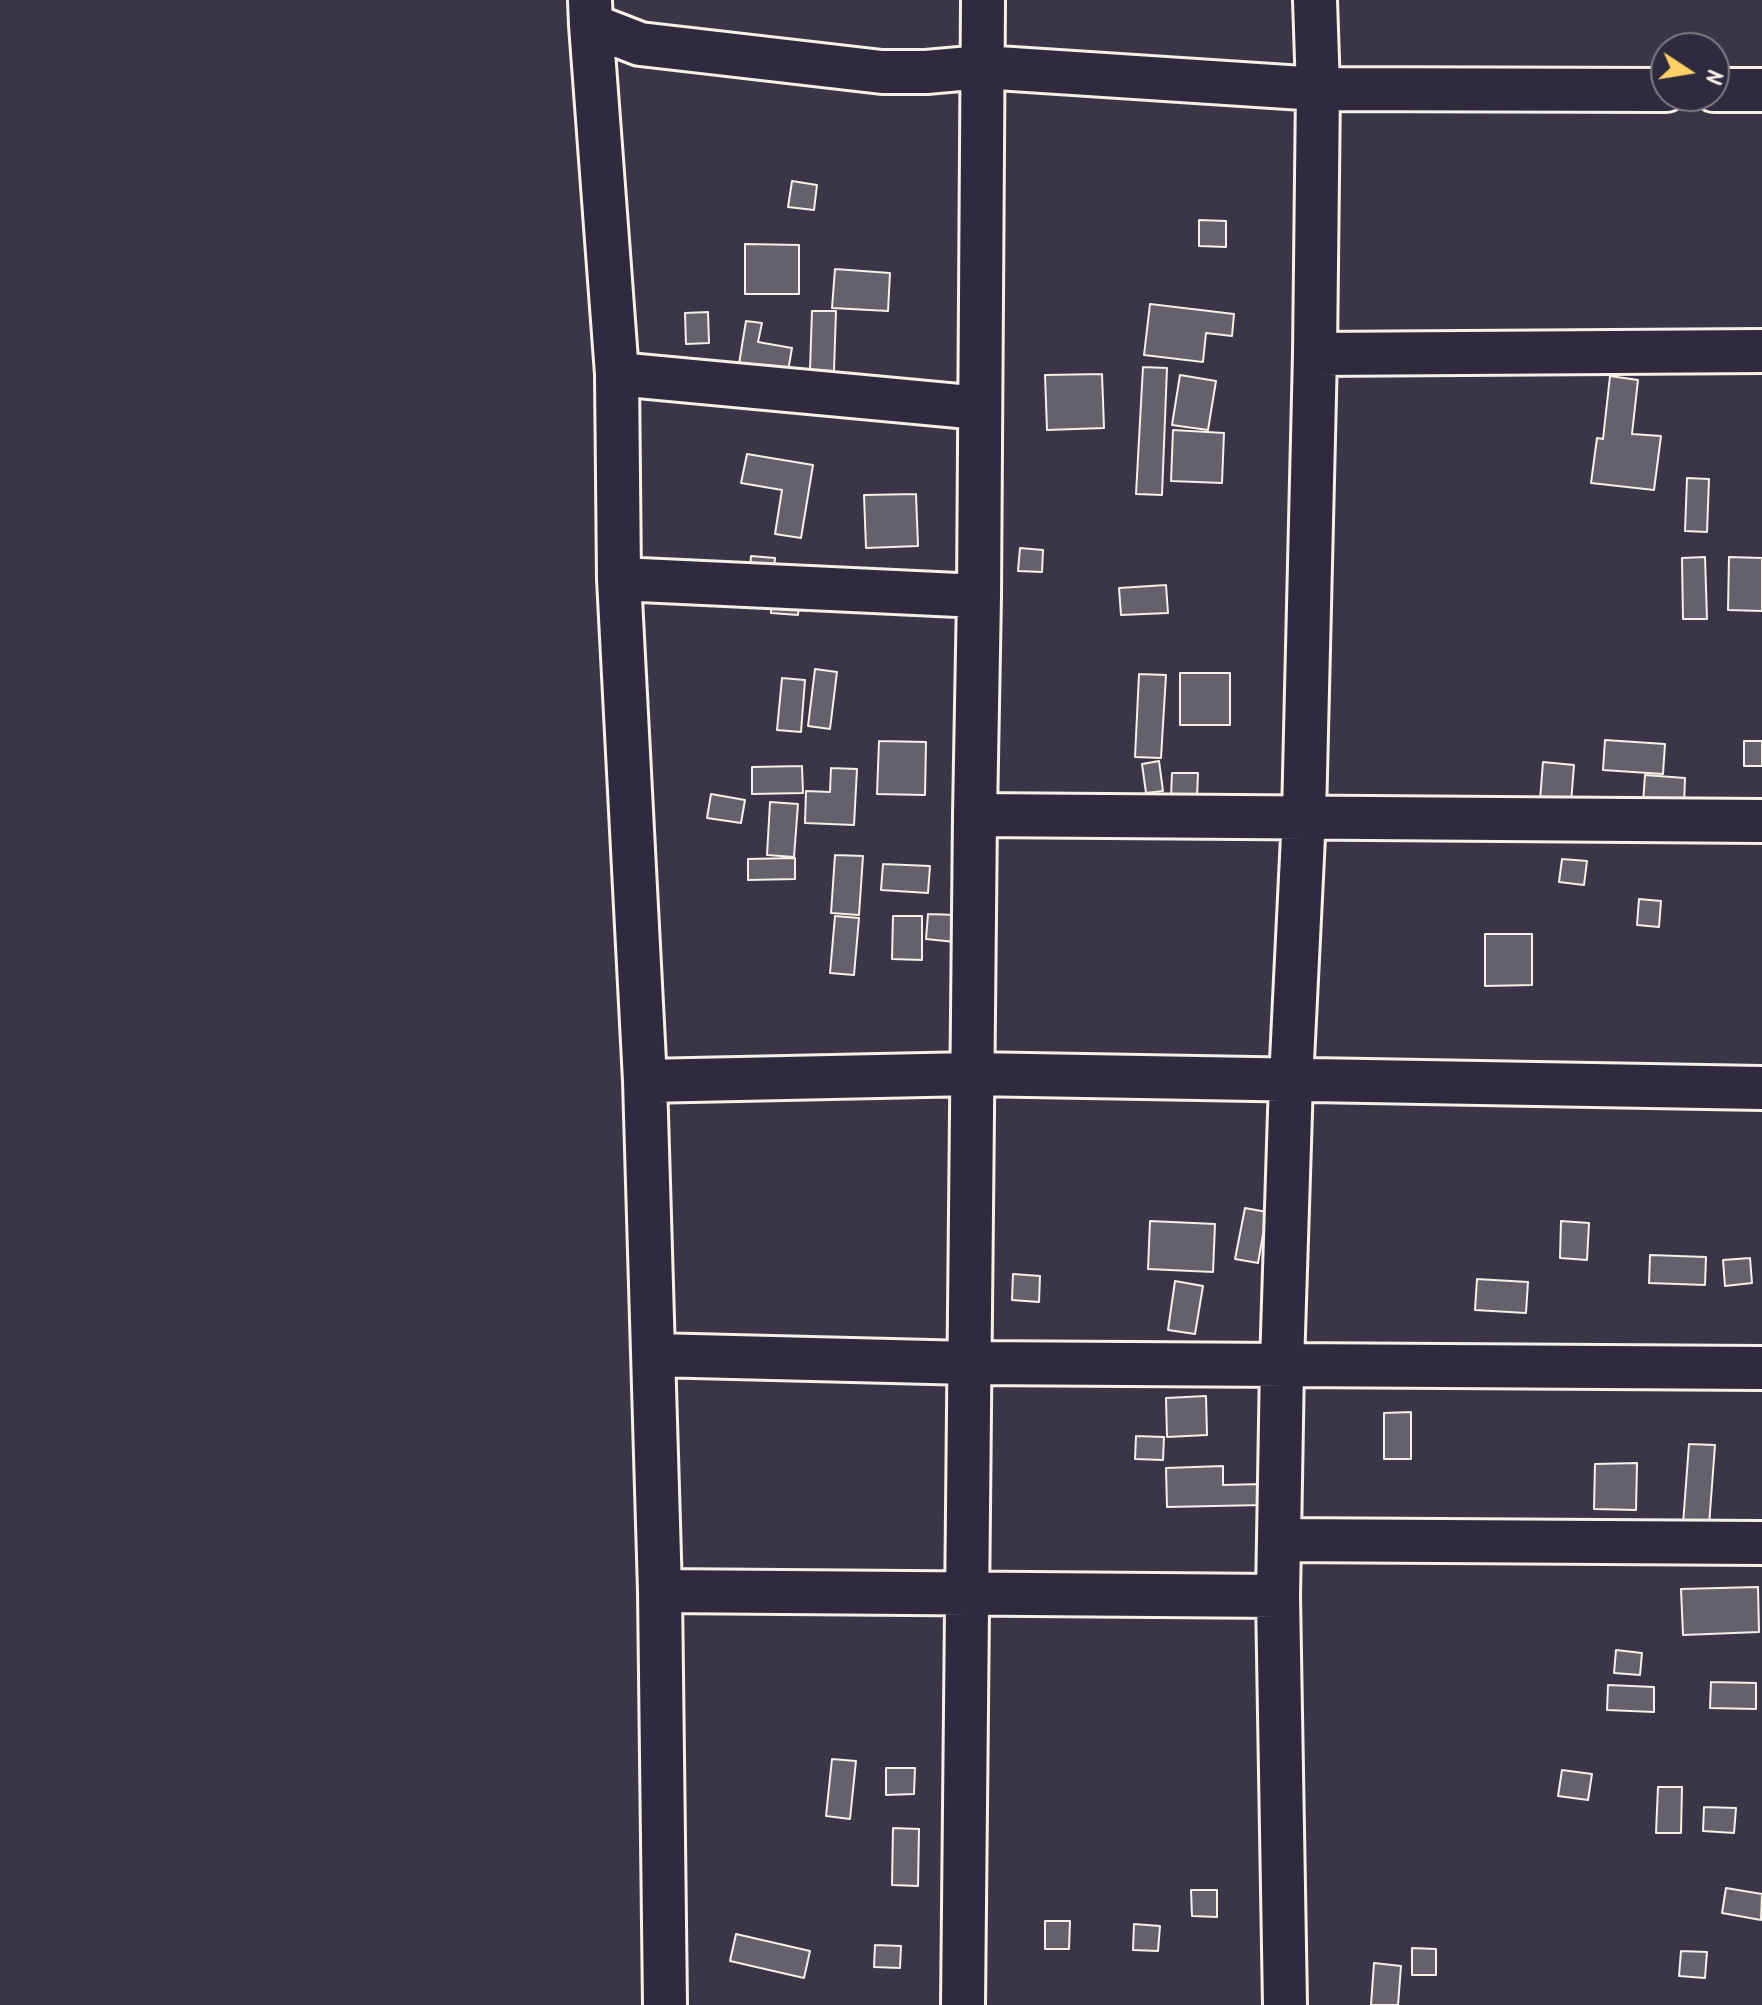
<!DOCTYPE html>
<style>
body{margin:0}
#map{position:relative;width:1762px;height:2005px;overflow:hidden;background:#3b3647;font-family:Kalam,sans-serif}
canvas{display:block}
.north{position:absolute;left:1650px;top:32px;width:80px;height:80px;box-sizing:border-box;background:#2f2a3d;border:2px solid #7e7a81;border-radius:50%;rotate:102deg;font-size:22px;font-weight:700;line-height:32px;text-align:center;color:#f4f1e8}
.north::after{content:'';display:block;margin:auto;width:28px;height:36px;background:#ffd166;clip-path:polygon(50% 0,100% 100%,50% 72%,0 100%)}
</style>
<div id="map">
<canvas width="1762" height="2005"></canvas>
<div class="north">N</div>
</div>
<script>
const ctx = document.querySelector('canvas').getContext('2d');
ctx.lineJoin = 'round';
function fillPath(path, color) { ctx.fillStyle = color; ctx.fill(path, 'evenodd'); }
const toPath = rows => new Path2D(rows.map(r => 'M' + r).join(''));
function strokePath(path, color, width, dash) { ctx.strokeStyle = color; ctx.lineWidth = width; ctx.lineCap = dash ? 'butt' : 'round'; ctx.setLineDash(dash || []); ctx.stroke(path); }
const building = toPath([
 [792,181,817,185,814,210,788,207,792,181],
 [1199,220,1226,221,1226,247,1199,246,1199,220],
 [745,244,799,245,799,294,745,294,745,244],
 [835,269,890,273,888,311,832,308,835,269],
 [1150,304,1234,314,1232,336,1206,333,1203,362,1144,355,1150,304],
 [812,311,836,311,834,371,810,370,812,311],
 [708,312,709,343,686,344,685,313,708,312],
 [746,321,762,323,758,342,792,348,788,371,739,364,746,321],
 [1143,367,1167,368,1162,495,1136,494,1143,367],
 [1102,374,1104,428,1047,430,1045,375,1102,374],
 [1180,375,1216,381,1208,430,1172,425,1180,375],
 [1610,376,1638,380,1632,434,1661,436,1654,490,1591,483,1597,438,1603,439,1610,376],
 [1173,430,1224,433,1222,483,1171,481,1173,430],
 [747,454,813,465,801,538,775,534,782,490,741,483,747,454],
 [1687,478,1709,479,1707,532,1685,531,1687,478],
 [916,494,918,546,866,548,864,495,916,494],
 [1020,548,1043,550,1042,572,1018,571,1020,548],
 [751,556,775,558,773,582,749,580,751,556],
 [1705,557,1707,619,1683,619,1682,558,1705,557],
 [1729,557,1762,558,1762,611,1728,610,1729,557],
 [1166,585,1168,613,1121,615,1119,588,1166,585],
 [772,589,800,591,798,615,771,613,772,589],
 [815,669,837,672,830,729,808,726,815,669],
 [1180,673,1230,673,1230,725,1180,725,1180,673],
 [1139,674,1166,675,1161,758,1135,757,1139,674],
 [782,678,805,680,801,732,777,730,782,678],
 [1605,740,1665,744,1663,774,1603,770,1605,740],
 [879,741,926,742,925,795,877,794,879,741],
 [1744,741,1762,741,1762,766,1744,766,1744,741],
 [1159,761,1163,791,1146,793,1142,764,1159,761],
 [1543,762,1574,765,1571,803,1540,800,1543,762],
 [802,766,803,793,752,794,752,767,802,766],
 [831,768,857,769,854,825,805,823,806,791,830,792,831,768],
 [1172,773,1198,773,1197,798,1171,797,1172,773],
 [1645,775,1685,778,1684,805,1643,803,1645,775],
 [711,794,745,800,741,823,707,818,711,794],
 [770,802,798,804,794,857,767,855,770,802],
 [835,855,863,856,859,915,831,913,835,855],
 [795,858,795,879,748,880,748,859,795,858],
 [1562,859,1587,861,1584,885,1559,882,1562,859],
 [883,864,930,866,928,893,881,890,883,864],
 [1639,899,1661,901,1659,927,1637,925,1639,899],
 [928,914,957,915,955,942,926,939,928,914],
 [835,916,859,918,854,975,830,973,835,916],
 [893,916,922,916,922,960,892,959,893,916],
 [1485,934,1532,934,1532,985,1485,986,1485,934],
 [1245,1208,1267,1212,1258,1263,1235,1259,1245,1208],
 [1150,1221,1215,1224,1213,1272,1148,1269,1150,1221],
 [1561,1221,1589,1223,1587,1260,1560,1258,1561,1221],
 [1650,1255,1706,1257,1705,1285,1649,1283,1650,1255],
 [1750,1258,1752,1283,1725,1286,1723,1260,1750,1258],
 [1013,1274,1040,1276,1039,1302,1012,1300,1013,1274],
 [1477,1279,1528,1282,1526,1313,1475,1310,1477,1279],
 [1175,1281,1203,1286,1195,1334,1168,1330,1175,1281],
 [1206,1396,1207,1435,1167,1437,1166,1398,1206,1396],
 [1411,1412,1411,1459,1384,1459,1384,1413,1411,1412],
 [1136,1436,1164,1437,1163,1460,1135,1459,1136,1436],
 [1689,1444,1715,1445,1709,1526,1683,1524,1689,1444],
 [1637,1463,1636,1510,1594,1509,1595,1464,1637,1463],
 [1223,1466,1223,1485,1262,1484,1263,1505,1167,1507,1166,1468,1223,1466],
 [1758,1587,1759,1632,1683,1635,1681,1589,1758,1587],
 [1616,1650,1642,1653,1640,1675,1614,1673,1616,1650],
 [1711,1682,1756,1683,1756,1709,1710,1708,1711,1682],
 [1608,1685,1654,1687,1654,1712,1607,1710,1608,1685],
 [832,1759,856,1761,850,1819,826,1816,832,1759],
 [886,1768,915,1768,914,1794,886,1795,886,1768],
 [1562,1770,1592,1774,1588,1800,1558,1796,1562,1770],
 [1658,1787,1682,1787,1681,1833,1656,1833,1658,1787],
 [1704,1807,1736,1808,1734,1833,1703,1831,1704,1807],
 [893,1828,919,1829,918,1886,892,1885,893,1828],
 [1726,1888,1762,1894,1761,1920,1722,1913,1726,1888],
 [1191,1890,1217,1890,1217,1917,1192,1916,1191,1890],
 [1045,1921,1070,1921,1069,1949,1045,1949,1045,1921],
 [1134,1924,1160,1926,1158,1951,1133,1950,1134,1924],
 [736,1934,810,1951,804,1978,730,1961,736,1934],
 [875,1945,901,1946,900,1968,874,1967,875,1945],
 [1412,1948,1436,1949,1436,1975,1412,1975,1412,1948],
 [1681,1951,1707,1952,1705,1978,1679,1976,1681,1951],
 [1374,1963,1401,1966,1398,2005,1371,2005,1374,1963]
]);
fillPath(building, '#65616c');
strokePath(building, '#f4f1e8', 2);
const minor = toPath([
 [590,0,591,25,617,374,619,579,645,1081,660,1591,665,2005],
 [591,25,640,44,882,72,926,72,982,67,1318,89,1666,90],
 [1714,90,1762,90],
 [1315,354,1762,351],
 [617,374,980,408],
 [619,579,979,596],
 [975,815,1762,821],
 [645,1081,972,1074,1762,1088],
 [654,1355,970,1363,1762,1368],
 [1280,1540,1762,1543],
 [660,1591,1278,1596],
 [963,2005,975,815,979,596,983,0],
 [1285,2005,1278,1596,1282,1365,1291,1081,1304,816,1315,354,1318,89,1315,0]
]);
strokePath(minor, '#f4f1e8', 48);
strokePath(minor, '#2f2a3d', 42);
</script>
